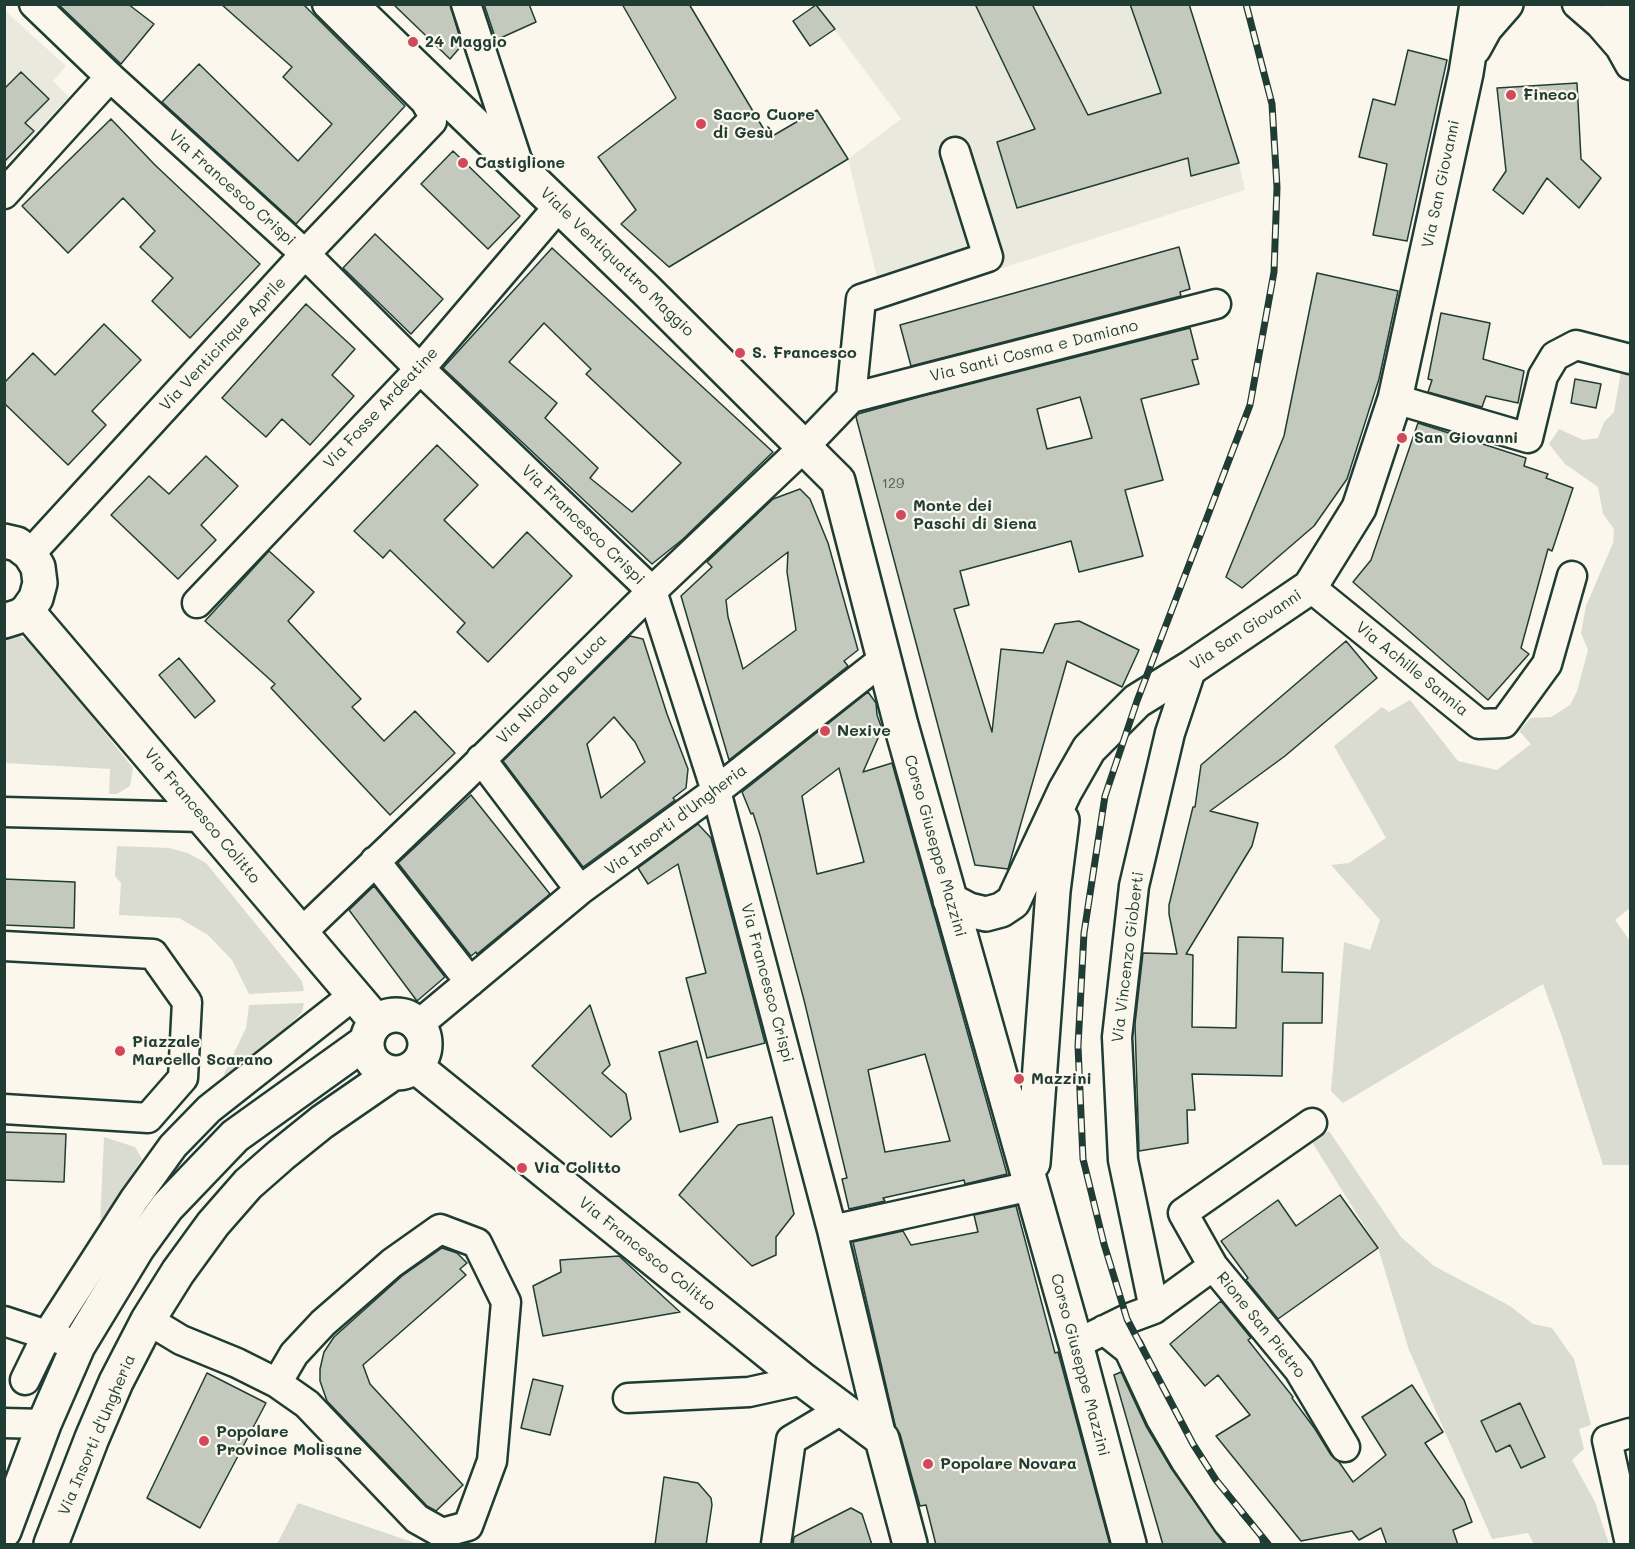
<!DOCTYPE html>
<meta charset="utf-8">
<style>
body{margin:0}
#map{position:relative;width:1635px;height:1549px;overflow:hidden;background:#fbf7ec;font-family:Mali,sans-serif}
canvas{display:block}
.frame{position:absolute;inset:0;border:6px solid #1f3d34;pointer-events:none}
</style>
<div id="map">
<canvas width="1635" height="1549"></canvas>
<div class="frame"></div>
</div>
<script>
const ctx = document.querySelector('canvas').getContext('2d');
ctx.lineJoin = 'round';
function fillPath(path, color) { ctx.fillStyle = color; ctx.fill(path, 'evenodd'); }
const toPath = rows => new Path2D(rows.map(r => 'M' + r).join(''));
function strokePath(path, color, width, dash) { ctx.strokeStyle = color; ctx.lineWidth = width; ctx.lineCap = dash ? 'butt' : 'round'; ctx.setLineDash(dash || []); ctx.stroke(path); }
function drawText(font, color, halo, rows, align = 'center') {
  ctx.font = font + ' Mali,sans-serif'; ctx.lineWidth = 4.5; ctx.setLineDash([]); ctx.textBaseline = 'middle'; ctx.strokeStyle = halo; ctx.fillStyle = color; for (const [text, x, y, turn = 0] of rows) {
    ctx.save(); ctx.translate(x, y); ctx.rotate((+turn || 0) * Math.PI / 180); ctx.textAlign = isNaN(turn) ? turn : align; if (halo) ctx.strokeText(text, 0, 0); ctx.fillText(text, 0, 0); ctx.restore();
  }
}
fillPath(toPath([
 [816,5,1189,5,1239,163,1245,190,884,306,848,159,901,119],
 [5,11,66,66,53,81,69,97,5,165]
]), '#eae9de');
fillPath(toPath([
 [1622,366,1630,370,1630,908,1615,920,1630,941,1630,1165,1603,1165,1561,1034,1543,984,1343,1103,1331,1091,1344,942,1370,950,1380,920,1331,865,1349,863,1386,838,1334,746,1382,707,1389,712,1410,700,1458,761,1497,770,1531,744,1519,731,1531,718,1551,717,1570,705,1577,691,1588,650,1581,633,1586,606,1613,543,1614,529,1603,514,1598,487,1565,464,1549,444,1559,429,1583,440,1598,438,1604,422,1614,412],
 [4,633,14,633,34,644,133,768,130,786,117,794,109,794,110,769,5,763],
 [117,846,169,848,188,853,206,863,302,981,304,991,249,994,232,960,208,935,179,918,119,915,121,883,115,876],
 [304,1003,302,1012,269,1045,227,1078,224,1074,246,1028,249,1005],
 [1329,1131,1401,1237,1434,1266,1510,1306,1533,1324,1552,1328,1574,1359,1591,1425,1579,1429,1584,1449,1572,1460,1595,1502,1609,1544,1534,1544,1528,1533,1492,1539,1409,1350,1378,1248,1312,1142],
 [104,1137,135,1147,142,1159,100,1224],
 [298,1503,418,1544,277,1544]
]), '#dbdcd1');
const building = toPath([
 [58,4,128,4,154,24,121,64,58,4],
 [221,4,303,4,405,106,296,224,162,102,199,64,298,161,332,124,283,77,292,67,221,4],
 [393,4,450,4,462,45,450,59,393,4],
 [484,4,529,4,536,22,496,40,484,4],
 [622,4,689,4,769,138,817,110,848,159,669,267,621,224,636,210,598,157,676,98,622,4],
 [975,4,1032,4,1088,115,1161,93,1130,4,1189,4,1239,163,1191,176,1188,158,1017,208,997,142,1035,129,975,4],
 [816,5,835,29,810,46,793,21,816,5],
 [1408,50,1447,60,1407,241,1373,235,1387,164,1359,157,1373,99,1395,105,1408,50],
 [21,72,49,99,25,123,34,131,4,162,4,89,21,72],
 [1577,83,1581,159,1601,178,1579,208,1547,178,1523,214,1493,190,1506,171,1497,88,1577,83],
 [111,119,155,165,260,264,190,338,152,301,173,278,140,247,155,231,123,198,68,253,22,206,111,119],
 [453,151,520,216,488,249,421,184,453,151],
 [375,234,443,299,411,334,343,268,375,234],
 [1179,247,1190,289,1180,292,1181,296,911,366,900,325,1179,247],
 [552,248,773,452,683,539,652,564,443,368,552,248],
 [544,323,591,369,586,374,681,463,632,512,590,478,598,468,545,418,557,403,509,362,544,323],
 [1317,273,1398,291,1379,379,1347,479,1314,526,1242,588,1226,577,1284,436,1317,273],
 [306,304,355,349,332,375,354,396,310,445,282,419,266,437,222,398,306,304],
 [1441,313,1490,323,1483,359,1524,371,1518,403,1486,396,1482,407,1428,392,1432,380,1428,379,1441,313],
 [104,324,141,360,92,411,106,425,68,465,4,403,4,383,33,353,55,375,104,324],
 [1190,328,1198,359,1192,360,1199,384,1141,399,1163,480,1125,490,1143,556,1079,572,1071,541,960,571,969,605,954,609,992,732,1001,649,1043,653,1055,624,1079,621,1139,650,1122,687,1067,661,1008,869,975,865,856,417,858,414,919,397,1190,328],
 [1080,397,1092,438,1047,449,1037,409,1080,397],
 [1575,379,1601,384,1596,408,1571,403,1575,379],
 [1418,423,1526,458,1524,466,1548,474,1546,478,1573,488,1552,551,1548,549,1521,648,1529,654,1488,700,1353,582,1371,560,1418,423],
 [437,445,478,485,444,520,493,568,527,532,572,576,488,662,457,632,465,623,390,550,383,558,354,531,437,445],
 [206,456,238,486,201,525,216,540,178,579,111,515,149,476,169,494,206,456],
 [800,489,810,499,828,543,858,650,844,661,848,666,729,760,681,596,712,567,707,562,773,499,800,489],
 [788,552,787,572,796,630,743,669,728,617,726,600,788,552],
 [269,551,314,592,288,621,361,699,352,707,384,741,415,711,455,753,390,815,271,688,275,684,205,621,269,551],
 [630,636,643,639,667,714,688,769,686,788,673,798,675,800,583,867,503,761,630,636],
 [614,717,635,742,645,762,601,798,587,744,614,717],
 [1346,641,1377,678,1285,756,1210,811,1258,823,1252,846,1186,954,1193,955,1192,1027,1236,1028,1238,937,1283,938,1282,972,1323,973,1322,1023,1283,1023,1282,1076,1192,1074,1195,1110,1187,1110,1188,1143,1139,1151,1135,1024,1143,953,1177,954,1169,914,1169,905,1193,807,1195,807,1201,765,1346,641],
 [179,658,215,701,195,718,159,675,179,658],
 [868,692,876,703,877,715,882,729,863,772,892,763,1007,1174,965,1184,964,1180,883,1198,885,1201,849,1209,842,1179,847,1178,804,1000,760,835,753,813,751,814,742,792,868,692],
 [839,768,864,862,817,874,802,796,839,768],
 [925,1054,950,1141,885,1152,868,1070,925,1054],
 [471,795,550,894,477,954,476,952,471,956,398,863,471,795],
 [698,824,711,838,765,1043,707,1058,686,978,706,973,678,864,648,884,638,868,698,824],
 [4,879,75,882,74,928,4,925,4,879],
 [374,886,445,977,417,1001,349,910,374,886],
 [590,1005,610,1065,602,1073,626,1094,631,1119,611,1137,532,1066,590,1005],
 [697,1041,718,1122,680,1132,659,1052,697,1041],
 [772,1117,794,1214,776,1237,776,1255,752,1266,679,1195,738,1125,772,1117],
 [4,1132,66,1134,64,1182,4,1180,4,1132],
 [1340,1195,1378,1248,1278,1319,1246,1280,1248,1278,1221,1241,1278,1200,1296,1226,1340,1195],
 [1016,1206,1055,1353,1058,1352,1110,1545,936,1545,926,1505,920,1506,900,1434,896,1429,853,1242,903,1231,911,1245,978,1232,974,1215,1016,1206],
 [442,1248,457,1253,467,1263,460,1269,466,1275,363,1365,370,1384,463,1485,436,1511,427,1506,327,1401,320,1381,320,1369,324,1352,334,1337,402,1276,442,1248],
 [619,1256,680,1312,543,1336,533,1286,561,1272,560,1260,619,1256],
 [1221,1301,1251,1338,1248,1340,1293,1397,1292,1398,1315,1429,1331,1455,1339,1462,1353,1482,1386,1455,1362,1417,1412,1385,1443,1432,1425,1443,1464,1500,1472,1522,1453,1530,1458,1545,1387,1545,1381,1528,1359,1540,1352,1531,1301,1541,1216,1436,1250,1415,1218,1375,1205,1386,1170,1344,1221,1301],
 [1121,1372,1146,1426,1171,1468,1225,1545,1163,1545,1114,1375,1121,1372],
 [207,1373,266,1403,200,1528,147,1498,207,1373],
 [533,1379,563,1386,550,1435,521,1428,533,1379],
 [1520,1403,1545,1457,1521,1468,1510,1445,1496,1452,1481,1421,1520,1403],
 [664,1477,698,1483,711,1498,712,1505,706,1545,655,1545,664,1477],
 [851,1508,862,1514,872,1545,793,1545,794,1537,851,1508]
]);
fillPath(building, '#c4c9be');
strokePath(building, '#1f3d34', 1.5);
const minor = toPath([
 [34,4,110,77,305,254,420,369,652,591,716,791,832,1230,882,1439],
 [466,4,519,166],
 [1577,4,1600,24,1620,47,1630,65],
 [1615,4,1630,35],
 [4,194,110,77],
 [851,398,1216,304],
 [851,398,861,299,988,257,955,152],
 [1395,399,1528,438,1543,376,1555,356,1576,345,1630,359],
 [30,554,305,254,432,121,432,113,425,101,327,4],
 [1310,587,1479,724,1504,723,1547,664,1572,576],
 [197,603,420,369,559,206],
 [481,759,580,890],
 [4,812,202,817],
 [375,861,470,982],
 [301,933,462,779,652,591,804,447,851,398],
 [4,946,153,954,187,1002,183,1078,148,1118,4,1109],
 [418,1025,580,890,716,791,884,659],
 [832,1230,1031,1186],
 [1213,1266,1183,1213,1312,1123],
 [1154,1309,1213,1266,1299,1370,1345,1447],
 [148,1320,181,1340,237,1363,277,1383,307,1404,417,1519,442,1533,468,1526,492,1461,506,1302,477,1243,440,1229,392,1263,323,1323,294,1354,277,1383],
 [4,1321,65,1341],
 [1104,1330,1129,1350,1161,1419,1185,1460,1228,1523,1246,1544],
 [1076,1344,1127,1319,1154,1309,1123,1160,1117,1037,1134,886,1170,733,1192,667],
 [25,1380,47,1335,134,1200,173,1146,209,1109,354,995],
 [628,1398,749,1392,803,1380],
 [4,1423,44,1424],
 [776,1544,791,1440,843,1409],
 [1630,1544,1607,1440,1630,1433]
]);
const major = toPath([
 [350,4,646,290,838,481,901,725,1076,1344,1129,1544],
 [1474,48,1485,28,1506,4],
 [4,541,17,544,30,554,38,567,40,583,36,598,27,611,20,616,4,621],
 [27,611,376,1021],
 [950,900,969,910,986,914,1001,910,1013,902,1065,791,1089,749,1137,701,1192,667,1310,587,1359,508,1395,399,1466,73,1477,4],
 '367 1044a29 29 0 1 1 58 0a29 29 0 1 1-58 0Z',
 [415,1066,803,1380,882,1439,910,1544],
 [1033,1163,1053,891,1062,820],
 [4,1531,44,1424,78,1346,138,1247,167,1207,235,1136,366,1042],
 [51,1544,92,1438,116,1382,148,1320,178,1272,213,1224,248,1184,281,1155,322,1122,393,1073]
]);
strokePath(minor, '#1f3d34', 33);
strokePath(major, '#1f3d34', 38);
strokePath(minor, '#fbf7ec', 28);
strokePath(major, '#fbf7ec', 33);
const rail = toPath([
 [1246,4,1272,104,1277,187,1274,272,1250,405,1137,701,1105,796,1084,933,1078,1046,1083,1159,1104,1244,1127,1319,1193,1444,1216,1480,1268,1544]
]);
strokePath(rail, '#1f3d34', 7);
strokePath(rail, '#fbf7ec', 4.5, [14]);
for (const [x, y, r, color] of [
 [413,42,6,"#d1495b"],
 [1511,95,6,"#d1495b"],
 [701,124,6,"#d1495b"],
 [463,163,6,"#d1495b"],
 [740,353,6,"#d1495b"],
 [1402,438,6,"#d1495b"],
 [901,515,6,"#d1495b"],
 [825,731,6,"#d1495b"],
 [120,1051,6,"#d1495b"],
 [1019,1079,6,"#d1495b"],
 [522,1168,6,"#d1495b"],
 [204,1441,6,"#d1495b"],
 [928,1464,6,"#d1495b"]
]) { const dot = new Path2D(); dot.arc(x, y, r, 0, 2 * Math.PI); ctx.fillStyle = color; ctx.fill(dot); strokePath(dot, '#fbf7ec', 2); }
drawText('14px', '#486056', null, [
 ["129",893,484]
]);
drawText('bold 16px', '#1f3d34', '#fbf7ec', [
 ["24 Maggio",425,42],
 ["Fineco",1523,95],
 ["Sacro Cuore",713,115],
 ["di Gesù",713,133],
 ["Castiglione",475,163],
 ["S. Francesco",752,353],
 ["San Giovanni",1414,438],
 ["Monte dei",913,506],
 ["Paschi di Siena",913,524],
 ["Nexive",837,731],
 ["Piazzale",132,1042],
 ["Marcello Scarano",132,1060],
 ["Mazzini",1031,1079],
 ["Via Colitto",534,1168],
 ["Popolare",216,1432],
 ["Province Molisane",216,1450],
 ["Popolare Novara",940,1464]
], 'left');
drawText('16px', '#1f3d34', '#fbf7ec', [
 ["Via San Giovanni",1441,184,-78],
 ["Via Francesco Crispi",232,188,42],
 ["Viale Ventiquattro Maggio",617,262,44],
 ["Via Venticinque Aprile",223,344,-47],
 ["Via Santi Cosma e Damiano",1034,351,-14],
 ["Via Fosse Ardeatine",381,408,-47],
 ["Via Francesco Crispi",583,525,44],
 ["Via San Giovanni",1246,630,-34],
 ["Via Achille Sannia",1412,669,39],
 ["Via Nicola De Luca",552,689,-45],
 ["Via Francesco Colitto",202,816,50],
 ["Via Insorti d'Ungheria",676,820,-37],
 ["Corso Giuseppe Mazzini",935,846,74],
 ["Via Vincenzo Gioberti",1128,957,-83],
 ["Via Francesco Crispi",767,983,75],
 ["Via Francesco Colitto",647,1254,39],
 ["Rione San Pietro",1261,1325,51],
 ["Corso Giuseppe Mazzini",1080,1365,75],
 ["Via Insorti d'Ungheria",97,1435,-67]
]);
</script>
